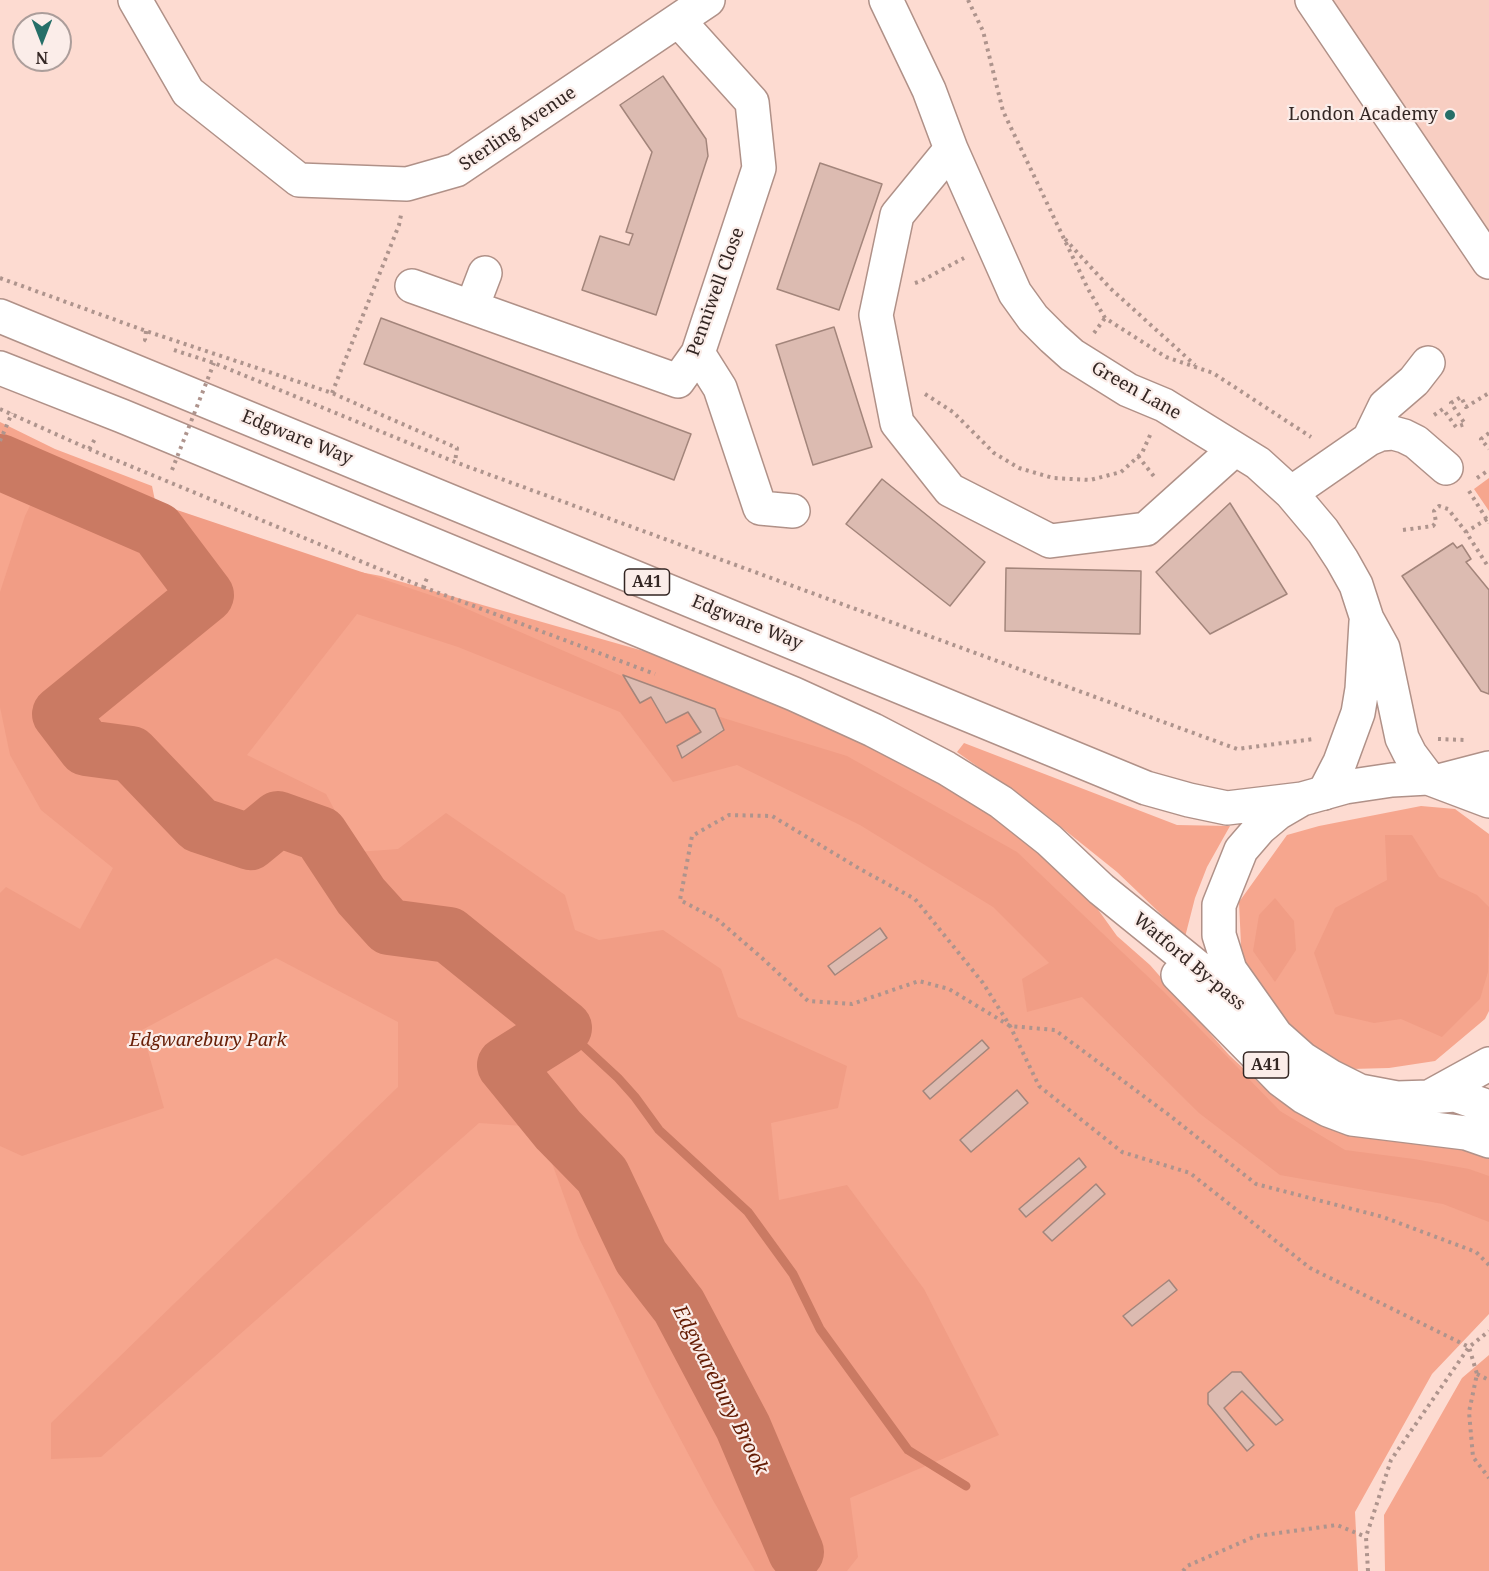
<!DOCTYPE html>
<style>
body{margin:0}
#map{position:relative;width:1489px;height:1571px;overflow:hidden;background:#fddbd1;font-family:"Noto Serif",serif}
canvas{display:block}
.north{position:absolute;left:12px;top:12px;width:60px;height:60px;box-sizing:border-box;background:#fbede9;border:2px solid #ab9d9a;border-radius:50%;rotate:180deg;font-size:16px;font-weight:700;line-height:24px;text-align:center;color:#332623}
.north::after{content:'';display:block;margin:auto;width:21px;height:27px;background:#256f68;clip-path:polygon(50% 0,100% 100%,50% 72%,0 100%)}
</style>
<div id="map">
<canvas width="1489" height="1571"></canvas>
<div class="north">N</div>
</div>
<script>
const ctx = document.querySelector('canvas').getContext('2d');
ctx.lineJoin = 'round';
function fillPath(path, color) { ctx.fillStyle = color; ctx.fill(path, 'evenodd'); }
const toPath = rows => new Path2D(rows.map(r => 'M' + r).join(''));
function strokePath(path, color, width, dash) { ctx.strokeStyle = color; ctx.lineWidth = width; ctx.lineCap = dash ? 'butt' : 'round'; ctx.setLineDash(dash || []); ctx.stroke(path); }
function drawText(font, color, halo, rows, align = 'center') {
  ctx.font = font + ' "Noto Serif",serif'; ctx.lineWidth = 4.5; ctx.setLineDash([]); ctx.textBaseline = 'middle'; ctx.strokeStyle = halo; ctx.fillStyle = color; for (const [text, x, y, turn = 0] of rows) {
    ctx.save(); ctx.translate(x, y); ctx.rotate((+turn || 0) * Math.PI / 180); ctx.textAlign = isNaN(turn) ? turn : align; if (halo) ctx.strokeText(text, 0, 0); ctx.fillText(text, 0, 0); ctx.restore();
  }
}
fillPath(toPath([
 [1331,0,1489,0,1489,230]
]), '#f8cec2');
fillPath(toPath([
 [0,422,55,449,152,486,162,535,381,576,794,694,946,768,1089,897,1117,936,1150,965,1229,1055,1274,1097,1321,1126,1374,1138,1461,1148,1489,1155,1489,1314,1432,1374,1355,1512,1358,1571,0,1571],
 [1489,478,1489,511,1474,489],
 [964,743,1177,825,1230,826,1207,867,1195,898,1185,937,1117,872,1046,815,957,752],
 [1421,806,1455,809,1489,834,1489,1011,1485,1019,1435,1061,1389,1068,1351,1069,1311,1051,1242,967,1239,902,1287,835,1319,826],
 [1489,1355,1489,1571,1385,1571,1384,1515,1462,1378]
]), '#f6a68e');
fillPath(toPath([
 [49,467,451,602,707,713,847,756,1017,852,1163,991,1280,1111,1345,1150,1414,1159,1469,1169,1489,1176,1489,1222,1443,1204,1280,1175,1199,1113,1082,997,1027,1012,1022,979,1049,963,993,907,860,825,737,765,673,782,620,712,458,647,357,614,247,755,326,794,357,852,398,849,446,813,565,895,575,930,599,940,663,930,721,969,738,1017,847,1066,838,1108,771,1123,779,1200,847,1185,924,1289,999,1435,850,1498,858,1557,847,1571,755,1571,714,1502,651,1384,579,1238,539,1127,479,1123,101,1457,51,1459,51,1423,398,1087,398,1022,276,958,142,1030,164,1108,22,1156,0,1146,0,893,6,887,80,929,113,868,41,810,10,755,0,707,0,592,25,516],
 [1385,835,1412,835,1439,877,1477,895,1489,907,1488,972,1480,999,1442,1037,1401,1019,1374,1023,1335,1014,1314,953,1335,908,1387,880],
 [1275,898,1294,921,1296,950,1275,982,1253,951,1259,915]
]), '#f19d85');
strokePath(toPath([
 [564,1028,618,1078,635,1097,659,1130,748,1212,793,1274,820,1329,908,1450,966,1486]
]), '#ca7a63', 9);
strokePath(toPath([
 [0,462,157,530,206,595,60,714,86,748,131,754,199,825,250,842,278,819,320,834,361,896,389,927,449,935,564,1028,505,1065,558,1130,602,1175,641,1257,679,1306,743,1427,796,1552]
]), '#ca7a63', 56);
const building = toPath([
 [663,76,706,139,708,156,656,315,582,290,600,236,629,245,633,234,626,232,652,152,620,105,663,76],
 [820,163,882,184,839,310,777,289,820,163],
 [381,318,691,434,674,480,364,364,381,318],
 [834,327,872,447,813,465,776,345,834,327],
 [882,479,985,562,950,606,846,524,882,479],
 [1230,503,1287,594,1210,634,1156,572,1230,503],
 [1453,543,1457,548,1462,545,1471,559,1466,562,1489,590,1489,694,1481,691,1402,576,1453,543],
 [1006,568,1141,571,1140,634,1005,631,1006,568],
 [623,675,715,709,724,730,682,758,677,746,701,732,688,712,666,723,651,697,640,703,623,675],
 [880,928,887,938,835,975,828,966,880,928],
 [982,1040,989,1048,930,1099,923,1091,982,1040],
 [1017,1090,1028,1103,971,1152,960,1140,1017,1090],
 [1079,1158,1086,1167,1026,1217,1019,1209,1079,1158],
 [1096,1184,1105,1194,1052,1241,1043,1232,1096,1184],
 [1169,1280,1177,1290,1132,1326,1123,1316,1169,1280],
 [1232,1372,1241,1372,1283,1420,1276,1425,1242,1391,1224,1408,1254,1445,1247,1451,1208,1404,1208,1393,1232,1372]
]);
fillPath(building, '#dcbbb1');
strokePath(building, '#a3857b', 1.5);
const minor = toPath([
 [135,0,188,92,299,180,407,184,456,170,708,0],
 [886,0,929,90,951,149,1015,293,1033,318,1053,338,1072,355,1128,390,1164,405,1258,463,1291,493,1323,531,1342,560,1356,585,1367,619,1383,648,1402,738,1410,754,1428,778],
 [1312,0,1489,262],
 [951,149,897,215,876,315,897,423,950,490,1050,541,1146,529,1235,449],
 [412,286,678,381,698,353,759,168,752,102,679,21],
 [472,307,485,273],
 [698,353,720,388,760,508,793,511],
 [1369,439,1385,406,1414,381,1428,363],
 [1291,493,1369,439,1381,434,1393,433,1404,436,1416,442,1446,468],
 [1324,793,1340,762,1358,713,1362,689,1366,622]
]);
const major = toPath([
 [1439,781,1489,768]
]);
const highway = toPath([
 [0,316,1146,788,1189,800,1227,808,1302,799],
 [0,368,122,416,794,694,873,730,946,768,1001,802,1049,840,1101,889,1211,978,1276,1035],
 [1489,801,1428,778,1392,780,1345,787,1302,799,1278,813,1260,828,1241,850,1219,905,1219,935,1230,970,1276,1035,1303,1059,1330,1076,1360,1091,1397,1098,1429,1097,1489,1064],
 [1178,975,1281,1080,1304,1097,1328,1110,1352,1119,1466,1133,1489,1141],
 [1429,1097,1455,1095,1489,1107]
]);
strokePath(minor, '#b09188', 36);
strokePath(major, '#b09188', 36);
strokePath(highway, '#b09188', 36);
strokePath(toPath([
 [968,0,983,31,1003,111,1088,289,1105,318,1166,357,1213,373,1311,437],
 [1065,239,1110,288,1195,365],
 [0,278,146,331,332,393,457,448,455,462],
 [915,283,921,281,964,258],
 [146,331,145,340,147,341],
 [1094,333,1105,318],
 [174,350,214,363,455,462,1237,749,1314,739],
 [332,393,399,225,401,215],
 [925,394,953,412,994,453,1019,468,1053,478,1090,480,1121,472,1142,453,1151,433],
 [0,409,89,449,423,587,428,576],
 [1434,415,1443,409,1456,427,1465,424,1451,403,1461,397,1466,407,1489,393],
 [1489,433,1481,439,1489,449],
 [0,441,12,413],
 [89,449,95,439],
 [1138,456,1156,479],
 [1477,478,1489,470],
 [1469,491,1489,523],
 [1487,519,1466,532,1489,568],
 [1403,530,1433,526,1436,522,1434,511,1439,506,1448,509,1466,532],
 [423,587,655,674],
 [1438,739,1464,740],
 [1489,1265,1476,1252,1383,1217,1256,1184,1169,1115,1055,1030,1010,1026,949,989,919,981,852,1004,808,1001,762,958,718,920,680,900,692,836,729,815,772,816,860,869,915,899,983,983,1010,1026,1039,1086,1122,1152,1190,1173,1310,1268,1469,1347,1477,1374,1469,1412,1473,1457,1489,1478],
 [1477,1374,1489,1380],
 [1183,1571,1187,1566,1256,1536,1337,1525,1366,1537],
 [1368,1571,1366,1537,1391,1460,1469,1347,1489,1331]
]), '#ae948d', 4, [3, 4.5]);
strokePath(minor, '#fff', 33);
strokePath(major, '#fff', 33);
strokePath(highway, '#fff', 33);
strokePath(toPath([
 [172,470,214,363]
]), '#ae948d', 4, [3, 4.5]);
for (const [x, y, r, color] of [
 [1450,115,6,"#256f68"]
]) { const dot = new Path2D(); dot.arc(x, y, r, 0, 2 * Math.PI); ctx.fillStyle = color; ctx.fill(dot); strokePath(dot, '#fbede9', 2); }
for (const [x, y, w] of [
 [647,582,45],
 [1266,1065,45]
]) { const box = new Path2D(); box.roundRect(x - w / 2, y - 13, w, 26, 4.5); ctx.fillStyle = '#fbede9'; ctx.fill(box); strokePath(box, '#332623', 1.5); }
drawText('bold 16px', '#332623', null, [
 ["A41",647,582],
 ["A41",1266,1065]
]);
drawText('18px', '#332623', '#fbede9', [
 ["London Academy",1438,115]
], 'right');
drawText('18px', '#332623', '#fbede9', [
 ["Sterling Avenue",518,129,-34],
 ["Penniwell Close",716,292,-70],
 ["Green Lane",1136,391,29],
 ["Edgware Way",297,438,22],
 ["Edgware Way",747,623,22],
 ["Watford By-pass",1189,962,40]
]);
drawText('italic 18px', '#692008', '#fbede9', [
 ["Edgwarebury Park",208,1041]
]);
drawText('italic 20px', '#641c04', '#fbede9', [
 ["Edgwarebury Brook",720,1390,63]
]);
</script>
